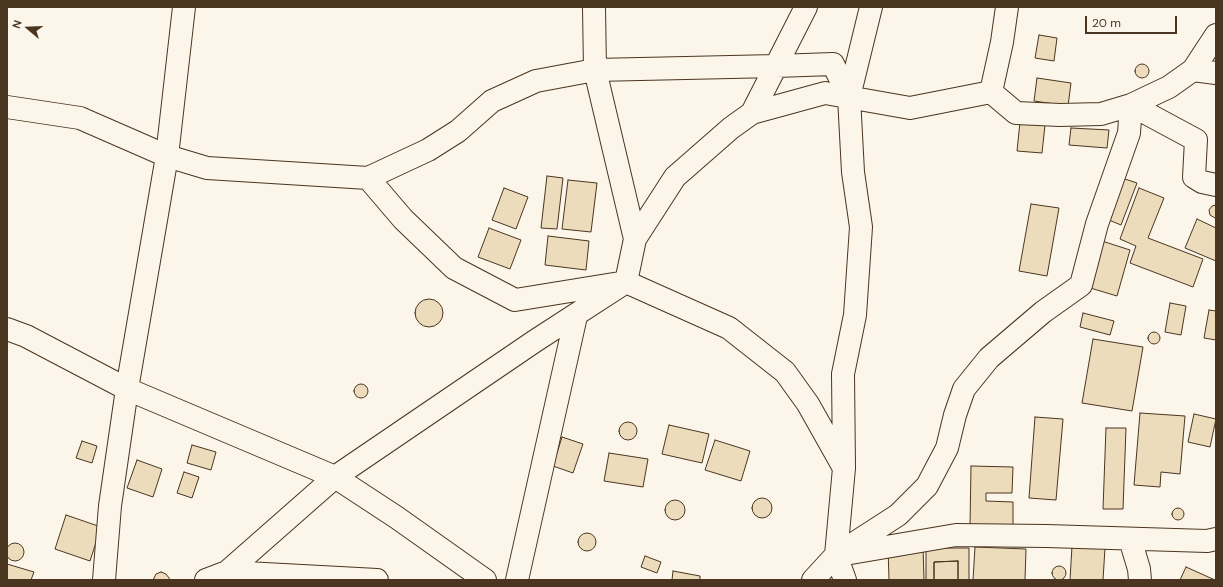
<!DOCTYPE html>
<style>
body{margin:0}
#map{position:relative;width:1223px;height:587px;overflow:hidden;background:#fbf6e9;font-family:"DM Sans",sans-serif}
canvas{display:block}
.frame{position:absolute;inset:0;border:8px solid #4a3520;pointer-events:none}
.north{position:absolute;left:8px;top:8px;width:40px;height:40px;-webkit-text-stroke:3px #fbf6e9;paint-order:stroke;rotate:289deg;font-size:11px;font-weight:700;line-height:16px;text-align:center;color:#4a3520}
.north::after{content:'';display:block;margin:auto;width:14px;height:18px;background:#4a3520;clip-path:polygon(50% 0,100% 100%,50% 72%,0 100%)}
.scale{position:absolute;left:1085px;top:16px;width:92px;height:18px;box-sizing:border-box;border:2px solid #4a3520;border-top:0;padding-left:5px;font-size:12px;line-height:14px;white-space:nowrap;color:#4a3520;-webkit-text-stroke:3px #fbf6e9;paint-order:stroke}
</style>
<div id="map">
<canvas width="1223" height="587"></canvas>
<div class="frame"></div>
<div class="north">N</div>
<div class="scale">20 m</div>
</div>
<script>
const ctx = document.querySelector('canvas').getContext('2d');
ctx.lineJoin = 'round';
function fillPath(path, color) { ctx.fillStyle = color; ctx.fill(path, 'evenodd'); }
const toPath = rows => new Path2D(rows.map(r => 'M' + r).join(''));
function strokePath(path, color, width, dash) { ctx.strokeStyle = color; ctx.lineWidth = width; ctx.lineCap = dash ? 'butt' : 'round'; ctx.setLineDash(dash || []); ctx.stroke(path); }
const building = toPath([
 [1039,35,1057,38,1054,61,1035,58,1039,35],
 '1135 71a7 7 0 1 1 14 0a7 7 0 1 1-14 0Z',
 [1037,78,1071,83,1068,106,1034,101,1037,78],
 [1020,122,1045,125,1042,153,1017,151,1020,122],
 [1071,128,1109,130,1107,148,1069,145,1071,128],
 [547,176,563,178,557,229,541,228,547,176],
 [1119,177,1137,183,1121,225,1104,218,1119,177],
 [568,180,597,183,591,232,562,229,568,180],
 [504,188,528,197,516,229,492,220,504,188],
 [1139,188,1164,198,1148,238,1203,259,1193,287,1130,263,1136,246,1120,239,1139,188],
 [1031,204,1059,208,1047,276,1019,271,1031,204],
 [1216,205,1216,217,1215,218,1210,215,1209,210,1212,206,1216,205],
 [1197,219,1216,228,1216,261,1185,248,1197,219],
 [489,228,521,240,510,269,478,257,489,228],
 [548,236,589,241,586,270,545,265,548,236],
 [1102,241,1130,250,1117,296,1087,287,1102,241],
 '415 313a14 14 0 1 1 28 0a14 14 0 1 1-28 0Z',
 [1170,303,1186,306,1181,335,1165,332,1170,303],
 [1209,310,1216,311,1216,340,1204,338,1209,310],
 [1083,313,1114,321,1110,335,1080,327,1083,313],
 '1148 338a6 6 0 1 1 12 0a6 6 0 1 1-12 0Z',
 [1093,339,1143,347,1132,411,1082,403,1093,339],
 '354 391a7 7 0 1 1 14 0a7 7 0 1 1-14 0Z',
 [1140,413,1185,416,1180,474,1161,472,1160,487,1134,485,1140,413],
 [1194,414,1216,419,1210,447,1188,442,1194,414],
 [1035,417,1063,419,1056,500,1029,498,1035,417],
 '619 431a9 9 0 1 1 18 0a9 9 0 1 1-18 0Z',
 [669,425,709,434,702,463,662,454,669,425],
 [1106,428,1126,428,1123,509,1103,509,1106,428],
 [562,437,583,444,573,473,553,466,562,437],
 [715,440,750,451,741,481,705,470,715,440],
 [82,441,97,446,92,463,76,458,82,441],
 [192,445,216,452,211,470,187,463,192,445],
 [609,453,648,459,643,487,604,481,609,453],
 [137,460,162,469,153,497,127,488,137,460],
 [971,466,1013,467,1012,493,986,493,986,501,1013,502,1013,527,970,527,971,466],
 [184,472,199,477,192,498,177,493,184,472],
 '752 508a10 10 0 1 1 20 0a10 10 0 1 1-20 0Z',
 '665 510a10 10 0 1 1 20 0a10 10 0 1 1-20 0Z',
 '1172 514a6 6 0 1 1 12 0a6 6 0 1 1-12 0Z',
 [66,515,101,527,90,561,55,549,66,515],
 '578 542a9 9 0 1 1 18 0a9 9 0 1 1-18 0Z',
 '6 552a9 9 0 1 1 18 0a9 9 0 1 1-18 0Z',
 [923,546,924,580,889,580,888,547,923,546],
 [1072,546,1105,548,1103,580,1070,580,1072,546],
 [975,547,1026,549,1025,580,973,580,975,547],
 [926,548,969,548,969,580,958,580,958,561,934,562,934,580,926,580,926,548],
 [645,556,661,562,657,573,641,567,645,556],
 [958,561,958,580,934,580,934,562,958,561],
 [7,564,34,572,31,580,7,580,7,564],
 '1052 573a7 7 0 1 1 14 0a7 7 0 1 1-14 0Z',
 [1186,567,1215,580,1180,580,1186,567],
 [673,571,700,576,700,580,672,580,673,571],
 [161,572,166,574,169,578,170,580,153,580,156,574,161,572]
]);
fillPath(building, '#ecdcbc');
strokePath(building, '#4a3520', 1);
const street = toPath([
 [594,7,595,70,635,239],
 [1193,70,1216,73],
 [991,92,1002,42,1007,7],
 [1131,105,1196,140,1194,177,1202,182,1216,185],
 [7,107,80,118,167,156,207,168,368,178,403,219,454,268,515,300,626,282,729,328,785,372,808,404,844,468],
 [752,113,806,7],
 [368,178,428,150,458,131,492,101,536,81,595,70,776,66,833,64,849,97],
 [7,329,26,336,127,389,335,477,396,517,485,580],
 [1130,539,1139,569,1140,580],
 [845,554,956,535,1047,536,1207,541,1216,539],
 [227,572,335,477,535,341,626,282,635,239,675,177,731,128,752,113,825,93,910,108,991,92,1016,113,1060,115,1101,114,1131,105,1169,87,1193,70,1216,35],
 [104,580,110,506,127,389,167,156,184,7],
 [206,580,227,572,377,580],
 [517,580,576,316],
 [813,580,836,555,898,515,927,486,947,448,955,415,964,389,989,358,1043,312,1081,285,1097,224,1129,133,1131,105],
 [845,580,836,555,844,468,843,374,855,315,861,227,853,172,849,97,871,7]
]);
strokePath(street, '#4a3520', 24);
strokePath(street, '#fbf6e9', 22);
</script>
